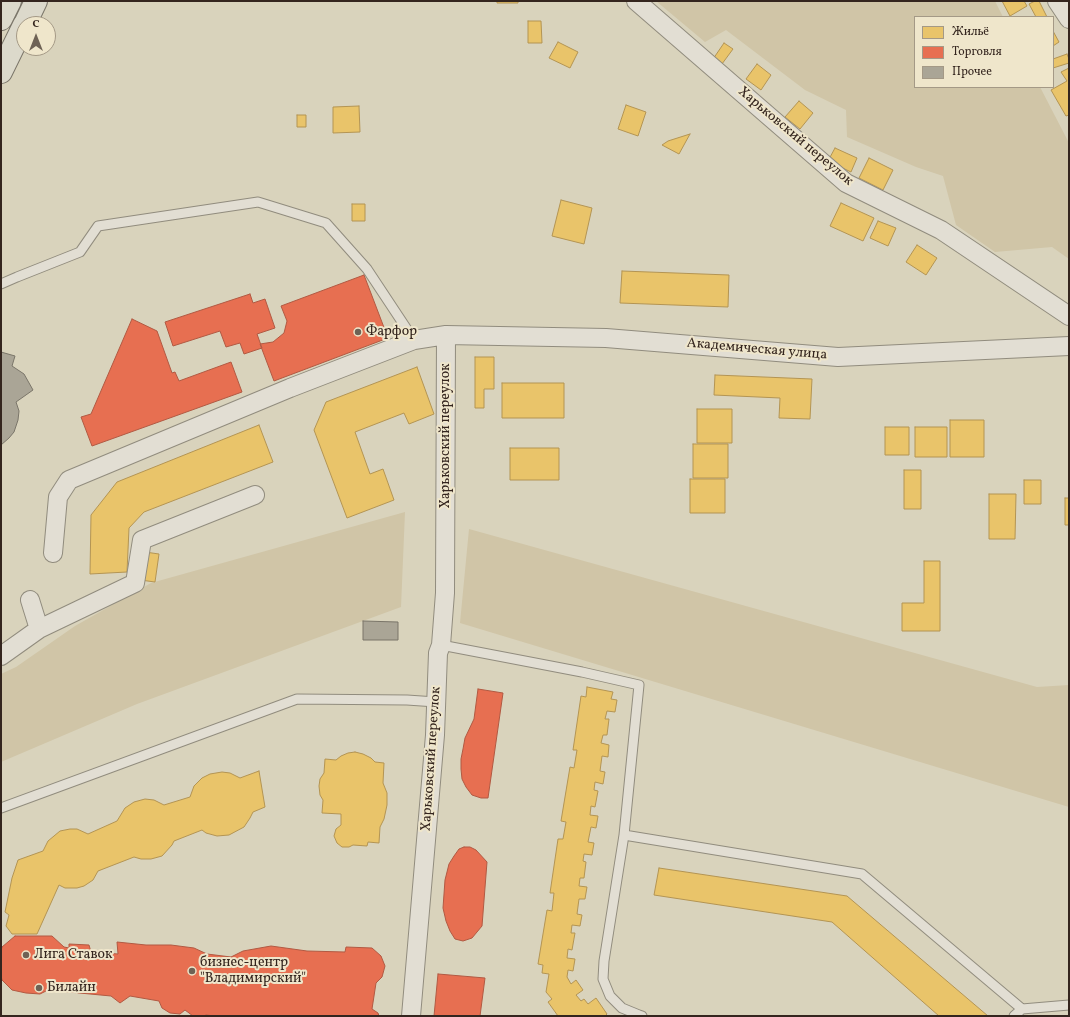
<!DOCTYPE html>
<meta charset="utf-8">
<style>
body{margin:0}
#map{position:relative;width:1070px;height:1017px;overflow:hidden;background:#d9d3bc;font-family:Vollkorn,serif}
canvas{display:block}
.frame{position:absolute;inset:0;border:2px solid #34251e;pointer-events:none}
.legend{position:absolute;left:914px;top:16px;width:140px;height:72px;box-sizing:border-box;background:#efe6cb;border:1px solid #a49986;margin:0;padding:5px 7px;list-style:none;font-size:12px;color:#34251e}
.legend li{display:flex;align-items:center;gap:8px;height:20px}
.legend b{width:20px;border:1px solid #a49986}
.north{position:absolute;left:16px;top:16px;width:40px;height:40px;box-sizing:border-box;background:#efe6cb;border:1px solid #a49986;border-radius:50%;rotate:0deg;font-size:11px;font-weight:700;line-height:16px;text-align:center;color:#34251e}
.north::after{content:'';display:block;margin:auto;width:14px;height:18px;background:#6e6255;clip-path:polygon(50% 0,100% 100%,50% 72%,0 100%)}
</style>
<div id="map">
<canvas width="1070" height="1017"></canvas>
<div class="frame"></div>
<ul class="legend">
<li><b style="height:11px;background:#e9c46a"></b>Жильё</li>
<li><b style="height:11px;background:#e76f51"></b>Торговля</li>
<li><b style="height:11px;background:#aaa596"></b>Прочее</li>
</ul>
<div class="north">С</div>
</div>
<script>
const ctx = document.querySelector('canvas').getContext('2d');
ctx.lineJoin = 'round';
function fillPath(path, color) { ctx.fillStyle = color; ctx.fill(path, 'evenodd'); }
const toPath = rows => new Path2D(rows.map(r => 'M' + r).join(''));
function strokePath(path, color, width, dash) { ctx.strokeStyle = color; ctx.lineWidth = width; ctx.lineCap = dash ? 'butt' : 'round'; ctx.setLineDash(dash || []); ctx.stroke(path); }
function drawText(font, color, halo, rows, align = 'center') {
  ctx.font = font + ' Vollkorn,serif'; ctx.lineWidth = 4; ctx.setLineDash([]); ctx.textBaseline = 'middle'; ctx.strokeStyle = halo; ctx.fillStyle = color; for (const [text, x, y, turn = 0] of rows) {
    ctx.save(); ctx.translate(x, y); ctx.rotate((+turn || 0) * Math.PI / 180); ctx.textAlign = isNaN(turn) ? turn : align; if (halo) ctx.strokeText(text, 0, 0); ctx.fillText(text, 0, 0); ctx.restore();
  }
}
fillPath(toPath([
 [656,1,995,1,1003,17,915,17,915,87,1040,87,1069,143,1069,259,1052,247,995,252,956,225,943,176,916,167,847,137,846,110,805,90,726,30,705,42],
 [405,512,401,607,137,704,1,762,1,674,16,667,75,626,151,583],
 [469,529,1037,687,1069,685,1069,807,460,623]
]), '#d0c5a7');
const homes = toPath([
 [497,1,518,1,518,3,497,3,497,1],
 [1002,1,1024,1,1027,6,1010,16,1002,1],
 [1035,1,1039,1,1047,17,1036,17,1029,4,1035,1],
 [528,21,541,21,542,43,528,43,528,21],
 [1053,31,1059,42,1053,46,1053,31],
 [558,42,578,52,570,68,549,58,558,42],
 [724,43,733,49,719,68,711,62,724,43],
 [1067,54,1069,59,1069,63,1053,68,1053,59,1067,54],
 [757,64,771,75,761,90,746,79,757,64],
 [1069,68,1069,115,1066,116,1051,90,1067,81,1061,72,1069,68],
 [799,101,813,113,800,129,785,117,799,101],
 [626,105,646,112,638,136,618,129,626,105],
 [359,106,360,132,333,133,333,107,359,106],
 [297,115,306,115,306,127,297,127,297,115],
 [690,134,679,154,662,145,668,141,690,134],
 [835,148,857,158,851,172,828,161,835,148],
 [869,158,893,170,883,190,859,178,869,158],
 [561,200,592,208,584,244,552,236,561,200],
 [841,203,874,218,863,241,830,226,841,203],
 [352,204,365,204,365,221,352,221,352,204],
 [878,221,896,228,888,246,870,238,878,221],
 [917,245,937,258,926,275,906,262,917,245],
 [622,271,729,275,728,307,620,303,622,271],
 [475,357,494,357,494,389,484,389,484,408,475,408,475,357],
 [417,367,434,414,409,424,404,413,355,432,370,474,383,469,394,500,347,518,314,430,326,402,417,367],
 [715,375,812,379,810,419,779,418,780,398,714,395,715,375],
 [502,383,564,383,564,418,502,418,502,383],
 [697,409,732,409,732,443,697,443,697,409],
 [950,420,984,420,984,457,950,457,950,420],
 [259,425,273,462,144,512,129,528,127,572,90,574,91,515,117,482,259,425],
 [885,427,909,427,909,455,885,455,885,427],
 [915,427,947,427,947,457,915,457,915,427],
 [693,444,728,444,728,478,693,478,693,444],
 [510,448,559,448,559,480,510,480,510,448],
 [904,470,921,470,921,509,904,509,904,470],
 [690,479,725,479,725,513,690,513,690,479],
 [1024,480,1041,480,1041,504,1024,504,1024,480],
 [989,494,1016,494,1015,539,989,539,989,494],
 [1065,498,1069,498,1069,525,1065,525,1065,498],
 [145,552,159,554,155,582,140,580,145,552],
 [924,561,940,561,940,631,902,631,902,603,924,603,924,561],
 [587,687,613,692,611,699,617,700,615,712,607,711,605,719,609,719,607,735,603,735,601,743,609,745,608,757,602,756,600,771,605,772,603,784,595,782,594,790,598,791,595,807,591,806,590,815,598,816,596,828,591,827,588,842,594,843,592,855,584,854,583,861,586,862,584,878,580,878,579,886,587,887,585,899,579,899,577,914,582,915,580,926,572,925,571,933,575,933,572,950,568,949,567,958,575,959,573,971,568,970,567,977,571,984,576,980,583,990,576,995,581,1001,584,999,588,1004,596,998,607,1014,605,1016,558,1016,548,1002,552,999,546,992,549,974,542,973,543,965,538,964,547,910,552,911,554,893,550,893,558,839,563,839,566,822,561,821,570,767,574,768,577,750,573,750,581,696,586,697,587,687],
 [355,752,363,754,371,758,375,762,384,763,383,783,387,793,387,805,384,819,380,827,379,843,368,842,367,846,353,845,349,847,342,847,337,843,334,836,336,829,341,825,341,814,322,813,323,800,320,795,319,786,320,779,324,773,325,759,336,760,341,756,348,753,355,752],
 [259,771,265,807,253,812,250,818,244,827,229,835,217,836,206,833,202,830,174,841,172,845,162,856,151,859,141,859,134,857,98,871,93,880,84,886,77,888,65,888,59,885,37,934,12,934,6,926,9,915,5,912,12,878,18,860,43,851,48,841,60,831,70,829,77,829,88,834,117,821,125,808,134,802,145,799,154,800,164,805,190,797,194,786,202,778,210,774,222,772,230,773,240,778,259,771],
 [659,868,847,896,988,1016,939,1016,832,922,654,895,659,868]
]);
fillPath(homes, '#e9c46a');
strokePath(homes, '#b39453', 1);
const shops = toPath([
 [364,275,388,338,274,381,260,344,273,342,284,333,287,321,281,306,364,275],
 [250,294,253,303,265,299,275,328,257,334,262,348,244,354,240,343,226,347,220,331,173,346,165,322,250,294],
 [132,319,157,331,172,373,175,372,179,381,231,362,242,392,92,446,81,417,91,414,132,319],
 [478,689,503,693,488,798,481,798,472,795,466,787,462,779,461,769,461,759,463,749,465,738,474,719,478,689],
 [464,847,470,847,476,850,487,862,482,926,472,938,463,941,455,939,450,931,446,921,443,908,445,880,449,864,454,856,459,849,464,847],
 [15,936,52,936,64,947,69,948,69,944,89,945,91,952,118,954,117,942,146,945,171,945,194,948,207,954,231,957,243,951,271,946,307,951,345,952,346,947,372,948,381,956,385,966,382,977,376,983,372,1009,378,1013,379,1016,214,1016,206,1015,204,1016,193,1016,185,1010,180,1014,170,1013,162,1008,159,1001,130,996,120,1003,111,996,48,990,40,994,26,993,12,990,2,980,1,976,1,951,2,947,15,936],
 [438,974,485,978,480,1016,434,1016,438,974]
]);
fillPath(shops, '#e76f51');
strokePath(shops, '#b15942', 1);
const building = toPath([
 [1,352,15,356,12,366,24,374,33,390,16,402,19,411,18,420,14,432,9,438,1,445,1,352],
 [363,621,398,622,398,640,363,640,363,621]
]);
fillPath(building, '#aaa596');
strokePath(building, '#7a7569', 1);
const service = toPath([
 [1,284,17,277,80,252,98,226,258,202,326,223,367,269,414,340],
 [441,645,582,672,639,685,624,835,604,961,603,979,610,996,622,1008,639,1015,642,1016],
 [1,808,297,699,407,700,436,702],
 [624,835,862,874,1022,1009],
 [1014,1016,1022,1009,1069,1005]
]);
const minor = toPath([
 [636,1,846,183,941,230,1069,316],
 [1057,1,1069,19],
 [446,335,606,338,838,357,1069,346],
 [53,553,58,497,69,480,290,388,414,340,446,335,445,593,441,645,438,653,435,735,411,1016],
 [39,629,135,583,142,540,255,495],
 [1,656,39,629,30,600]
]);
const primary = toPath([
 [1,19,10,1],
 [25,24,36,1],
 [1,72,24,25]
]);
strokePath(service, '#918c7e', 11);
strokePath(minor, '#918c7e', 20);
strokePath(primary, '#7a7569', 24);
strokePath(service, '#e2ded3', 9);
strokePath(minor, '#e2ded3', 18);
strokePath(primary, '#dcd9cb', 22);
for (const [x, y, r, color] of [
 [358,332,4,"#6e6255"],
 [26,955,4,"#6e6255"],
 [192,971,4,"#6e6255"],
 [39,988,4,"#6e6255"]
]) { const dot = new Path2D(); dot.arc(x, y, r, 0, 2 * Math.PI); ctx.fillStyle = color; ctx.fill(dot); strokePath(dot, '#efe6cb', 1.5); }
drawText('14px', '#34251e', '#efe6cb', [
 ["Харьковский переулок",795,137,40],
 ["Академическая улица",757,350,5],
 ["Харьковский переулок",446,436,-90],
 ["Харьковский переулок",432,759,-86]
]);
drawText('14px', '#34251e', '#efe6cb', [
 ["Фарфор",366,332],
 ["Лига Ставок",34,955],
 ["бизнес-центр",200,963],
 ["\"Владимирский\"",200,979],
 ["Билайн",47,988]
], 'left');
</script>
